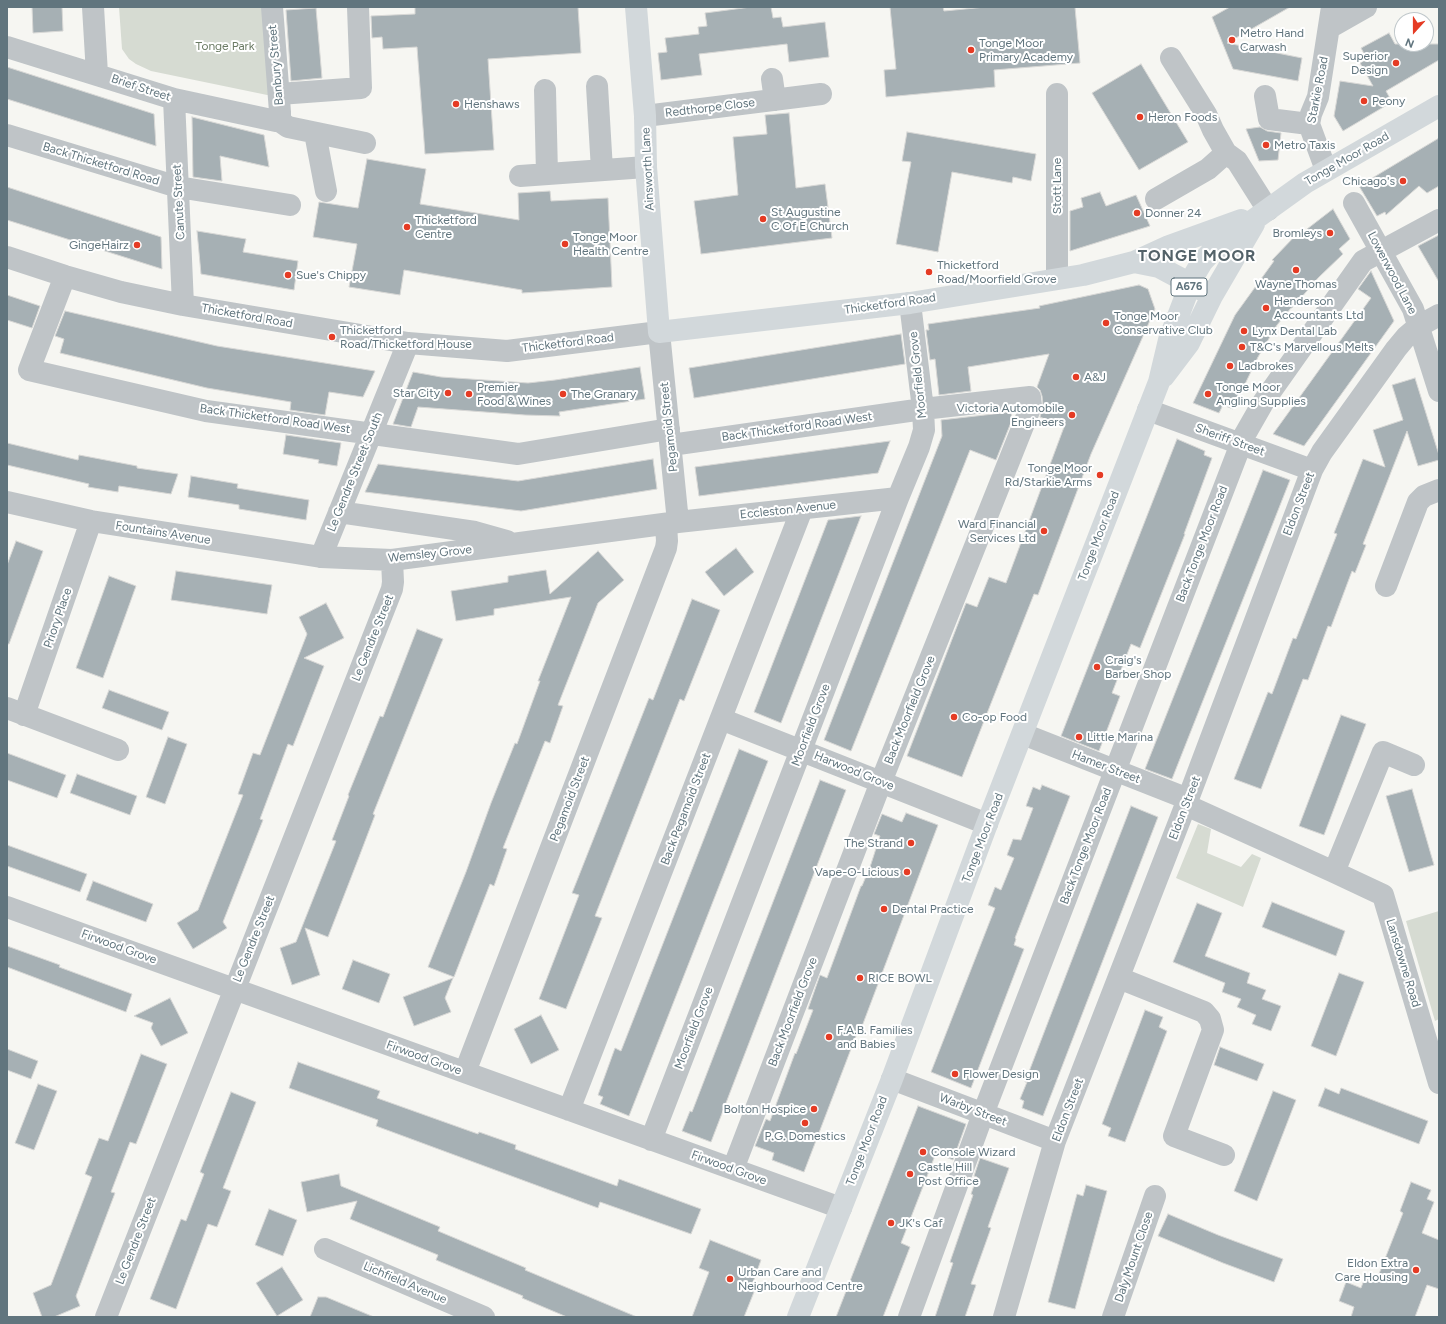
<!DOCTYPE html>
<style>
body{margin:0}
#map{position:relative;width:1446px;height:1324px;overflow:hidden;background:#f6f6f2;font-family:Figtree,sans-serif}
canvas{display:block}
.frame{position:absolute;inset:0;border:8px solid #61757e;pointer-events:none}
.north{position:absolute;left:1394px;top:12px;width:40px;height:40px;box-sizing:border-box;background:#fff;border:1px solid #c0c8cb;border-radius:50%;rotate:201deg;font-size:11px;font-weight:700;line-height:16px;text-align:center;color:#61757e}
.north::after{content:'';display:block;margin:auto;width:14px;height:18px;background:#e53b24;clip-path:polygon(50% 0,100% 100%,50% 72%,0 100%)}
</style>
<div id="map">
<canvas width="1446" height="1324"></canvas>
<div class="frame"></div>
<div class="north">N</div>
</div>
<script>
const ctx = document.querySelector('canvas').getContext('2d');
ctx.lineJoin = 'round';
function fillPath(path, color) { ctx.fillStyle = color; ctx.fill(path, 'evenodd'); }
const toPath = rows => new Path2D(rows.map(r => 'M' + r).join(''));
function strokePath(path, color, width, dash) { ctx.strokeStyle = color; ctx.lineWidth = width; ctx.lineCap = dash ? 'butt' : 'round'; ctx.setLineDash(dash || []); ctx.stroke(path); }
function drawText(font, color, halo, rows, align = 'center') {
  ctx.font = font + ' Figtree,sans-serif'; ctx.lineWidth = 4; ctx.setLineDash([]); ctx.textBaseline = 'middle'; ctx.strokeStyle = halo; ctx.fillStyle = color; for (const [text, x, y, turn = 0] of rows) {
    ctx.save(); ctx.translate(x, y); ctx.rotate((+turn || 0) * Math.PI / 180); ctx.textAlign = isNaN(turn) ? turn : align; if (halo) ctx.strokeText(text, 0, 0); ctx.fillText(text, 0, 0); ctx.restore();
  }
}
fillPath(toPath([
 [119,7,264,7,272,96,151,71,136,64,129,59,122,49],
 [1198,824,1211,829,1207,853,1241,867,1252,854,1261,858,1243,907,1176,878],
 [1439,911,1439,1019,1435,1021,1406,921]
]), '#d6dbd2');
const building = toPath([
 [32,7,62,7,63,31,33,33,32,7],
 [415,7,578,7,581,53,488,59,494,150,425,154,417,47,383,49,382,37,372,38,371,16,415,14,415,7],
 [751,7,771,7,773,18,781,17,783,27,825,22,829,57,789,62,787,44,699,54,702,75,661,80,658,53,667,52,665,38,699,34,698,27,707,26,705,13,751,7],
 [890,7,943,7,944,11,986,7,1075,7,1080,63,994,70,995,87,886,97,884,70,896,69,890,7],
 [1230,7,1290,7,1227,43,1302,58,1298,81,1233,69,1212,17,1230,7],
 [316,8,322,78,291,81,286,10,316,8],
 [1389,33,1395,44,1439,44,1439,60,1386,91,1392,102,1343,131,1334,116,1340,81,1373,86,1360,63,1367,59,1361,48,1389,33],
 [1141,64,1188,142,1139,170,1092,93,1141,64],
 [7,67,154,114,156,146,7,99,7,67],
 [789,113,796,188,825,184,832,238,701,254,694,201,738,195,733,137,767,134,765,115,789,113],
 [192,117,264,135,269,167,220,156,222,181,193,177,192,117],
 [1260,127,1267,131,1281,133,1278,160,1259,161,1246,129,1260,127],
 [907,132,1036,154,1031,181,1013,177,1012,183,952,172,938,252,896,244,911,162,902,161,907,132],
 [1439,138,1439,186,1427,193,1419,186,1386,215,1385,212,1377,216,1359,186,1439,138],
 [367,159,426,169,420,204,519,220,518,193,550,191,551,201,608,198,612,287,522,293,522,290,404,270,400,295,349,287,357,244,313,237,319,202,358,208,367,159],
 [7,187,161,237,162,269,7,220,7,187],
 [1100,192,1106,206,1136,195,1150,226,1070,251,1070,211,1083,207,1081,198,1100,192],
 [1333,209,1350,239,1339,249,1343,254,1318,278,1300,299,1299,298,1292,308,1291,308,1277,325,1258,357,1233,409,1223,405,1219,413,1193,403,1235,315,1274,261,1272,260,1296,235,1298,236,1333,209],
 [197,231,246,239,243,252,298,261,294,290,201,274,197,231],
 [1439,235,1439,282,1418,246,1439,235],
 [1371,271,1394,321,1304,446,1273,434,1371,298,1358,289,1371,271],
 [1139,285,1148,289,1155,309,1091,454,1038,595,1034,594,962,777,907,756,966,603,977,607,989,577,1006,583,1064,427,1040,417,1043,405,1042,396,1040,390,1037,387,1049,354,968,367,971,391,939,395,935,359,930,360,926,330,929,330,928,324,1040,308,1039,306,1139,285],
 [7,295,40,306,32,328,7,320,7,295],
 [65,311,217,346,375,371,363,397,329,392,325,415,290,410,291,402,207,388,60,353,64,339,55,336,65,311],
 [901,334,905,364,694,398,689,368,901,334],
 [640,367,645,399,559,412,560,416,525,415,418,407,411,427,393,424,413,372,441,377,528,383,555,380,640,367],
 [1415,378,1439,455,1439,460,1418,466,1407,431,1363,544,1366,545,1355,573,1352,571,1331,627,1328,626,1308,680,1303,679,1261,789,1234,779,1268,692,1272,694,1293,638,1296,639,1337,534,1334,533,1363,459,1385,467,1373,430,1403,420,1392,385,1415,378],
 [1011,412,1012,420,996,460,970,450,851,751,824,740,942,436,941,420,1011,412],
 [286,435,341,443,337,466,318,463,319,460,283,454,286,435],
 [1177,439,1205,451,1204,455,1212,458,1184,534,1185,534,1140,648,1131,644,1112,693,1120,696,1099,751,1061,736,1177,439],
 [890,441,878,473,699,496,695,467,890,441],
 [7,443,78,460,79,455,137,466,137,468,178,474,171,494,119,486,118,492,88,487,89,484,7,465,7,443],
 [653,459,657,489,521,511,365,492,378,464,518,481,653,459],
 [1263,470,1290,480,1172,779,1145,769,1263,470],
 [191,476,238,484,237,488,309,500,306,520,239,509,239,505,188,497,191,476],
 [861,516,781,723,754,712,828,520,861,516],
 [16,541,43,551,9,644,7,644,7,565,16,541],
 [736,548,754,572,724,596,705,572,736,548],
 [598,551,624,580,598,603,558,705,563,706,550,743,545,741,503,848,507,849,494,886,490,884,454,977,428,967,466,872,491,803,515,743,517,744,540,681,538,681,571,597,494,609,494,615,456,621,451,591,508,582,508,576,546,570,550,594,598,551],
 [176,571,272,585,267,614,171,600,176,571],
 [109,576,136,586,103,678,76,668,109,576],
 [692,599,720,610,684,701,680,699,595,916,602,918,566,1009,539,999,579,895,572,893,578,878,649,698,653,700,692,599],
 [326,603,344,638,304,658,324,666,293,746,288,744,260,819,263,820,223,922,227,928,193,949,177,923,198,910,243,795,238,794,253,753,260,755,307,634,299,617,326,603],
 [417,629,443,639,373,814,375,815,359,857,328,937,305,928,320,975,292,985,280,948,296,942,336,841,332,840,349,796,348,795,380,716,383,717,417,629],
 [109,690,169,712,162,730,102,708,109,690],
 [1341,715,1366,724,1324,835,1299,826,1341,715],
 [168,737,187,744,165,804,146,797,168,737],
 [739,749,768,761,629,1116,600,1104,603,1097,598,1095,615,1048,621,1051,739,749],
 [7,753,66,775,57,798,7,780,7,753],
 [77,774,137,796,130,815,70,793,77,774],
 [820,780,846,790,711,1142,682,1131,690,1111,692,1112,820,780],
 [1042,785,1070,796,1015,938,1016,939,1014,945,1024,949,971,1088,931,1072,995,908,988,905,995,887,1001,890,1014,858,1007,855,1013,839,1021,840,1033,808,1026,806,1033,787,1040,790,1042,785],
 [1412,789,1434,865,1409,872,1386,796,1412,789],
 [1131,806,1158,817,1043,1116,1022,1108,1024,1101,1020,1099,1027,1082,1025,1082,1131,806],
 [906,813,938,825,861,1029,859,1028,804,1172,772,1160,774,1153,755,1146,766,1119,770,1121,795,1053,796,1054,813,1010,808,1009,820,975,827,978,861,886,862,886,871,864,880,836,874,834,882,814,902,822,906,813],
 [7,845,87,874,80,892,7,866,7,845],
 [93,881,153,904,146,922,86,900,93,881],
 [1272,902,1345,931,1336,956,1262,927,1272,902],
 [1197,903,1222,913,1205,956,1250,973,1247,983,1266,990,1262,999,1281,1006,1271,1031,1252,1024,1256,1015,1237,1007,1241,999,1222,992,1225,983,1173,962,1197,903],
 [7,946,60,965,59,967,132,994,126,1012,7,967,7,946],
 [353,960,390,974,379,1003,342,989,353,960],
 [1339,973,1364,982,1336,1056,1311,1046,1339,973],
 [453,978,445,998,451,1012,414,1026,403,997,453,978],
 [170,998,188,1033,161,1046,151,1028,153,1023,134,1016,170,998],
 [1145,1010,1163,1017,1159,1027,1167,1031,1125,1142,1108,1136,1111,1128,1102,1124,1145,1010],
 [541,1015,559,1050,531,1064,514,1029,541,1015],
 [1220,1047,1264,1064,1257,1081,1214,1065,1220,1047],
 [7,1049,38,1061,31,1079,7,1070,7,1049],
 [141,1054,167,1064,136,1144,130,1142,111,1192,115,1193,76,1296,80,1306,54,1317,42,1317,33,1293,51,1285,92,1177,85,1174,99,1138,108,1141,141,1054],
 [298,1062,380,1091,377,1098,478,1134,479,1132,516,1145,515,1149,617,1186,619,1179,701,1209,691,1234,600,1202,598,1208,376,1126,378,1120,289,1088,298,1062],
 [38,1084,57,1091,34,1150,15,1143,38,1084],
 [1325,1088,1339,1094,1341,1088,1428,1121,1419,1144,1318,1106,1325,1088],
 [1273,1091,1296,1100,1257,1201,1234,1191,1273,1091],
 [231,1092,256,1102,223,1188,231,1191,217,1227,208,1224,176,1309,150,1299,181,1219,186,1221,204,1174,200,1172,231,1092],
 [918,1106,966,1124,953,1160,936,1153,901,1243,910,1247,883,1317,836,1317,918,1106],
 [980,1158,1009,1168,988,1227,991,1228,971,1284,976,1285,965,1317,935,1317,953,1263,950,1262,973,1195,971,1194,977,1177,974,1176,980,1158],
 [339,1174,341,1186,440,1227,438,1231,526,1268,525,1270,637,1317,567,1317,522,1298,523,1296,436,1260,438,1255,350,1219,357,1201,307,1212,301,1182,339,1174],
 [1411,1182,1431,1190,1427,1199,1434,1202,1422,1233,1439,1240,1439,1289,1427,1285,1415,1317,1351,1317,1354,1307,1339,1301,1346,1282,1361,1288,1366,1275,1377,1279,1403,1213,1400,1211,1411,1182],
 [1086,1185,1107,1191,1075,1309,1048,1302,1077,1194,1083,1196,1086,1185],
 [269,1209,297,1220,283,1256,255,1245,269,1209],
 [1168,1214,1218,1235,1283,1259,1274,1282,1223,1263,1158,1236,1168,1214],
 [710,1240,761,1260,752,1285,756,1287,744,1317,692,1317,709,1272,699,1268,710,1240],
 [282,1267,303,1300,277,1316,256,1283,282,1267],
 [318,1297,326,1297,374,1317,310,1317,318,1297]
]);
fillPath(building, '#a6b0b4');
strokePath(building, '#d7d7d5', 1);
strokePath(toPath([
 [93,7,97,74],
 [1329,28,1366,7],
 [7,47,174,99,276,121,280,118,280,112,272,7],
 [1171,58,1206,114,1213,130,1226,153,1237,161,1268,210],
 [772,79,775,100],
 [597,86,602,170],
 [545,90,547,174],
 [279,94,361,88,358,7],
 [1265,96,1269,119,1309,124],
 [174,99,183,305],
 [645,116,821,94],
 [278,120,288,127,365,143],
 [315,133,326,191],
 [7,135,178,187,290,205],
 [1326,170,1309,124,1311,114,1318,97,1332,7],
 [520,176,646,167],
 [1156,199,1208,169,1226,153],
 [1354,203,1413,309,1439,391],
 [7,257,65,276,121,292,183,305,408,343,507,351,659,332,678,522],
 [65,276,29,370,206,411,518,454,669,429],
 [1057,278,1057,94],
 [1148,410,1312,470],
 [671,445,923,409,1030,397,1031,406,881,782,733,1169],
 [7,502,91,521,302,554,321,557,392,560,678,522,898,498],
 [339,512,475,532,507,541],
 [321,557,408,343],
 [1386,586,1418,502,1424,496,1439,490],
 [7,708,118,750],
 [24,715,91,521],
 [721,719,987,824],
 [1023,734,1188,799],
 [1186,805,1334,872,1383,895,1439,1083],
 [1334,872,1383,752,1414,765],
 [7,907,841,1208],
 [1119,978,1204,1012,1210,1019,1213,1030,1174,1136,1224,1155],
 [465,1072,666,548,667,541,666,524],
 [892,1079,1055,1141],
 [569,1110,802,509],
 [651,1140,898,498,919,447,924,430,923,409,910,303],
 [325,1249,484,1317],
 [106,1317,392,589,393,582,392,560],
 [909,1317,983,1114,1244,436,1264,401,1363,261,1439,220],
 [1004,1317,1055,1141,1188,799,1312,470,1322,452,1396,349,1406,337,1419,326,1439,315],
 [1113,1317,1155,1196]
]), '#bfc4c7', 22);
strokePath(toPath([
 [636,7,645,116,646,167,659,332,910,303,1083,275,1134,262,1169,246,1241,220],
 [1134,262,1159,267,1202,290],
 [1164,376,1189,343,1212,296,1254,224],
 [798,1317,892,1079,987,824,1159,382,1169,340,1193,277,1202,262,1216,247,1305,183,1439,106]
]), '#d2d8db', 22);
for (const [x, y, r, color] of [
 [1232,40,4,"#e53b24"],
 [971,50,4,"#e53b24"],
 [1396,63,4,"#e53b24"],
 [1364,101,4,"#e53b24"],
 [456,104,4,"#e53b24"],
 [1140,117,4,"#e53b24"],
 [1266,145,4,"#e53b24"],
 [1403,181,4,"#e53b24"],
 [1137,213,4,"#e53b24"],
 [763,219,4,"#e53b24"],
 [407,227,4,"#e53b24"],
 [1330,233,4,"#e53b24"],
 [565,244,4,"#e53b24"],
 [137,245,4,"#e53b24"],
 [1296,270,4,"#e53b24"],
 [929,272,4,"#e53b24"],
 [288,275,4,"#e53b24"],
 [1266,308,4,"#e53b24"],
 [1106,323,4,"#e53b24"],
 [1244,331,4,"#e53b24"],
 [332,337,4,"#e53b24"],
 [1242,347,4,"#e53b24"],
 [1230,366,4,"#e53b24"],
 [1076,377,4,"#e53b24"],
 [448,393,4,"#e53b24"],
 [469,394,4,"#e53b24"],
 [563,394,4,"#e53b24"],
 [1208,394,4,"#e53b24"],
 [1072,415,4,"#e53b24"],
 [1100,475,4,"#e53b24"],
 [1044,531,4,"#e53b24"],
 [1097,667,4,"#e53b24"],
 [954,717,4,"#e53b24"],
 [1079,737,4,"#e53b24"],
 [911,843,4,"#e53b24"],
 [907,872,4,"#e53b24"],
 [884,909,4,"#e53b24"],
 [860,978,4,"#e53b24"],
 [829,1037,4,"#e53b24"],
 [955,1074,4,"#e53b24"],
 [814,1109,4,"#e53b24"],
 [805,1123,4,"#e53b24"],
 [923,1152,4,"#e53b24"],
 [910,1174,4,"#e53b24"],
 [891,1223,4,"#e53b24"],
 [1416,1270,4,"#e53b24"],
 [730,1279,4,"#e53b24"]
]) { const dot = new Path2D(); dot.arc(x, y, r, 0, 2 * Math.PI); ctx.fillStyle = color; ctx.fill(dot); strokePath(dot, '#fff', 1.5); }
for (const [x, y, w] of [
 [1189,287,36]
]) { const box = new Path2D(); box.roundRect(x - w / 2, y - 9, w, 18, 3); ctx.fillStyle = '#fff'; ctx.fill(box); strokePath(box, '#61757e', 1); }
drawText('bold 11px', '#61757e', null, [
 ["A676",1189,287]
]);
drawText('12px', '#61757e', '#fff', [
 ["Metro Hand",1240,33],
 ["Carwash",1240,47],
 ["Tonge Moor",979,43],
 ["Primary Academy",979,57],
 ["Superior",1388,56,"right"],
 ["Design",1388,70,"right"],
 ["Peony",1372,101],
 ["Henshaws",464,104],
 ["Heron Foods",1148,117],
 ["Metro Taxis",1274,145],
 ["Chicago's",1395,181,"right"],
 ["St Augustine",771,212],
 ["C Of E Church",771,226],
 ["Donner 24",1145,213],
 ["Thicketford",415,220],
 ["Centre",415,234],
 ["Bromleys",1322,233,"right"],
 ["Tonge Moor",573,237],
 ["Health Centre",573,251],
 ["GingeHairz",129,245,"right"],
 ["Thicketford",937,265],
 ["Road/Moorfield Grove",937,279],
 ["Sue's Chippy",296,275],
 ["Wayne Thomas",1296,284,"center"],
 ["Henderson",1274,301],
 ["Accountants Ltd",1274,315],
 ["Tonge Moor",1114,316],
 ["Conservative Club",1114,330],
 ["Thicketford",340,330],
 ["Road/Thicketford House",340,344],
 ["Lynx Dental Lab",1252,331],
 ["T&C's Marvellous Melts",1250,347],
 ["Ladbrokes",1238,366],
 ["A&J",1084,377],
 ["Premier",477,387],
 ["Food & Wines",477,401],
 ["Tonge Moor",1216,387],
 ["Angling Supplies",1216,401],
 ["Star City",440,393,"right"],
 ["The Granary",571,394],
 ["Victoria Automobile",1064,408,"right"],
 ["Engineers",1064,422,"right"],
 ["Tonge Moor",1092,468,"right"],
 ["Rd/Starkie Arms",1092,482,"right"],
 ["Ward Financial",1036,524,"right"],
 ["Services Ltd",1036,538,"right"],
 ["Craig's",1105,660],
 ["Barber Shop",1105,674],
 ["Co-op Food",962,717],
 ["Little Marina",1087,737],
 ["The Strand",903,843,"right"],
 ["Vape-O-Licious",899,872,"right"],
 ["Dental Practice",892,909],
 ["RICE BOWL",868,978],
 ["F.A.B. Families",837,1030],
 ["and Babies",837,1044],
 ["Flower Design",963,1074],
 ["Bolton Hospice",806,1109,"right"],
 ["P.G. Domestics",805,1136,"center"],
 ["Console Wizard",931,1152],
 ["Castle Hill",918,1167],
 ["Post Office",918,1181],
 ["JK's Caf",899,1223],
 ["Eldon Extra",1408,1263,"right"],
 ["Care Housing",1408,1277,"right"],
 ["Urban Care and",738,1272],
 ["Neighbourhood Centre",738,1286]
], 'left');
drawText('12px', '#6b7b64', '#fff', [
 ["Tonge Park",225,46]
]);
drawText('12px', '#61757e', '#fff', [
 ["Banbury Street",276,65,-95],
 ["Brief Street",141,88,18],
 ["Starkie Road",1318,90,-79],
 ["Redthorpe Close",710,108,-7],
 ["Tonge Moor Road",1347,159,-30],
 ["Back Thicketford Road",101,164,17],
 ["Ainsworth Lane",648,169,-93],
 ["Stott Lane",1057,186,-90],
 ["Canute Street",179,202,-93],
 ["Lowerwood Lane",1392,273,62],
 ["Thicketford Road",890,304,-8],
 ["Thicketford Road",247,316,10],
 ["Thicketford Road",568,343,-7],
 ["Moorfield Grove",918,375,-96],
 ["Back Thicketford Road West",275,419,8],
 ["Pegamoid Street",669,427,-96],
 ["Back Thicketford Road West",797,427,-8],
 ["Sheriff Street",1230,440,20],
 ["Le Gendre Street South",355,472,-68],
 ["Eldon Street",1299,504,-69],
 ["Eccleston Avenue",788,510,-6],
 ["Fountains Avenue",163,533,9],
 ["Tonge Moor Road",1099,536,-69],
 ["Back Tonge Moor Road",1202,544,-69],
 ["Wemsley Grove",430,554,-6],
 ["Priory Place",58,618,-71],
 ["Le Gendre Street",373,638,-68],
 ["Back Moorfield Grove",910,710,-68],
 ["Moorfield Grove",811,725,-69],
 ["Hamer Street",1106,767,21],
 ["Harwood Grove",854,771,22],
 ["Pegamoid Street",570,799,-69],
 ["Eldon Street",1185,808,-69],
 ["Back Pegamoid Street",686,809,-69],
 ["Tonge Moor Road",983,838,-69],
 ["Back Tonge Moor Road",1086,846,-69],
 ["Le Gendre Street",254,939,-68],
 ["Firwood Grove",119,947,20],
 ["Lansdowne Road",1403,963,73],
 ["Back Moorfield Grove",793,1012,-69],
 ["Moorfield Grove",694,1028,-69],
 ["Firwood Grove",424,1058,20],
 ["Warby Street",973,1110,21],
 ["Eldon Street",1068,1110,-69],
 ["Tonge Moor Road",867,1141,-69],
 ["Firwood Grove",729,1168,20],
 ["Le Gendre Street",136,1241,-69],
 ["Daly Mount Close",1134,1257,-71],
 ["Lichfield Avenue",405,1283,23]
]);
ctx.letterSpacing = '1px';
drawText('bold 16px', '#536269', '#fff', [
 ["TONGE MOOR",1197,256]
]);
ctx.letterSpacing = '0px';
</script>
